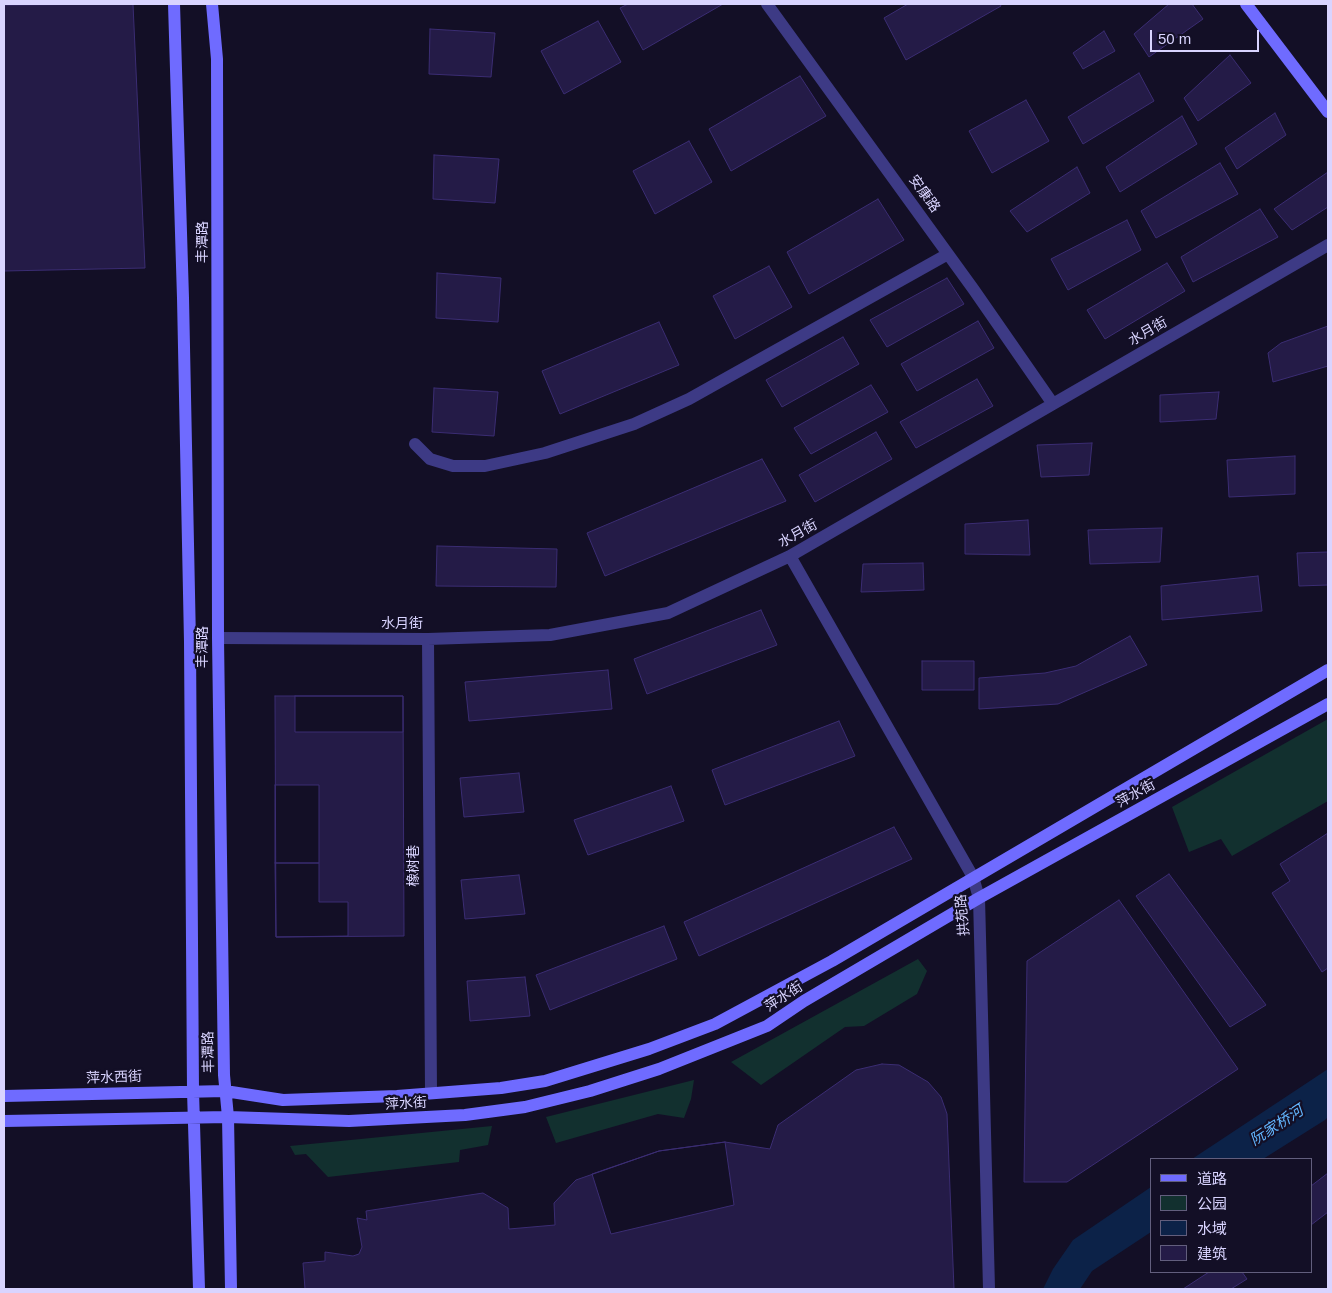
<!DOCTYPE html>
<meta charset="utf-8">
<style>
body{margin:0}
#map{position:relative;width:1332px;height:1293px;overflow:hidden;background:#130f26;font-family:Helvetica,"Noto Sans SC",sans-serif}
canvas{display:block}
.frame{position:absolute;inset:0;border:5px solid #d9d4ff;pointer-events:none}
.legend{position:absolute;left:1150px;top:1158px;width:162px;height:115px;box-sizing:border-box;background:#130f26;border:1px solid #625e7d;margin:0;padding:6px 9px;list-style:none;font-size:15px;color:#d9d4ff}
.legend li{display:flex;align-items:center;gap:10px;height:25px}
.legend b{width:25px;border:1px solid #625e7d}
.scale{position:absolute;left:1150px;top:30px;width:109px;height:22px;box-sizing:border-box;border:2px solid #d9d4ff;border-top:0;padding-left:6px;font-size:15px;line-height:18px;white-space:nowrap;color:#d9d4ff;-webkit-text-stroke:4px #130f26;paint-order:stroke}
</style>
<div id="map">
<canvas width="1332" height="1293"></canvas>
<div class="frame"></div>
<ul class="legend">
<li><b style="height:6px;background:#6f6bff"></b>道路</li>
<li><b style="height:14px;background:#12302f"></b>公园</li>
<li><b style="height:14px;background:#0c2248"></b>水域</li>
<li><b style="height:14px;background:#241b47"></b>建筑</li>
</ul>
<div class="scale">50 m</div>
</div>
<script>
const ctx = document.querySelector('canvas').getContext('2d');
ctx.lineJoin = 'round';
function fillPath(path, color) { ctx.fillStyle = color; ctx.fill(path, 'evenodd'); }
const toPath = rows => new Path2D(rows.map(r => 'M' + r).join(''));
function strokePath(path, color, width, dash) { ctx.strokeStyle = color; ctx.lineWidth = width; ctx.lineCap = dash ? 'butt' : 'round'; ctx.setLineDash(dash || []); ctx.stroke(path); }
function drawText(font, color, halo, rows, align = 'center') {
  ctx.font = font + ' Helvetica,"Noto Sans SC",sans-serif'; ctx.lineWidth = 4.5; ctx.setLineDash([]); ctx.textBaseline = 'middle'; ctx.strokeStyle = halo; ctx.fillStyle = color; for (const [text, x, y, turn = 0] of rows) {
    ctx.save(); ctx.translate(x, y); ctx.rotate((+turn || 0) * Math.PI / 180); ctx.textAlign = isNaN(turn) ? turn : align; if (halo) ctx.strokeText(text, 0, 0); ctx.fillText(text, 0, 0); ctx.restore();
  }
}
fillPath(toPath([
 [1328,719,1328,801,1232,856,1221,839,1189,852,1172,807],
 [918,959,927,971,917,994,864,1026,845,1027,761,1085,731,1062],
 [694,1080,691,1099,684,1118,658,1114,556,1143,546,1117],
 [492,1126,488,1145,460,1150,459,1162,328,1177,306,1154,295,1155,290,1146]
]), '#12302f');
fillPath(toPath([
 [1328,1069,1328,1117,1325,1120,1263,1159,1192,1159],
 [1151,1187,1151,1232,1092,1271,1080,1289,1043,1289,1053,1269,1073,1240]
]), '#0c2248');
const building = toPath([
 [133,4,145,268,4,271,4,5,133,4],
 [628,4,723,4,643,50,620,8,628,4],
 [908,4,1000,4,1001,6,906,60,884,18,908,4],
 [1169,4,1192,4,1203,19,1149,57,1134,34,1169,4],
 [598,21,621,62,564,94,541,51,598,21],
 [430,29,495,33,491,77,429,74,430,29],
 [1104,31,1115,51,1083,69,1073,53,1104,31],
 [1230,55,1251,83,1198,121,1184,98,1230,55],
 [1139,73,1154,101,1083,144,1068,117,1139,73],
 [800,76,826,116,731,171,709,129,800,76],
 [1026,100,1049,141,992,173,969,131,1026,100],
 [1275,113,1286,135,1237,169,1225,148,1275,113],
 [1182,116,1197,144,1120,192,1106,167,1182,116],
 [689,141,712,182,655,214,633,171,689,141],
 [434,155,499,159,495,203,433,199,434,155],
 [1220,163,1238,194,1156,238,1141,211,1220,163],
 [1077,167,1090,193,1027,232,1010,211,1077,167],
 [1328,172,1328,207,1292,230,1274,209,1328,172],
 [878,199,904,240,809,294,787,252,878,199],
 [1260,209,1278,237,1193,282,1181,257,1260,209],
 [1127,220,1141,250,1068,290,1051,259,1127,220],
 [1167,263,1185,291,1105,339,1087,310,1167,263],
 [769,266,792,307,735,339,713,296,769,266],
 [437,273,501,278,498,322,436,318,437,273],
 [947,278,964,304,887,347,870,320,947,278],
 [978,321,994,348,917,391,901,364,978,321],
 [659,322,679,365,560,414,542,371,659,322],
 [1328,326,1328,366,1273,382,1268,353,1281,343,1328,326],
 [843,337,859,364,782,407,766,380,843,337],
 [977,379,993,406,916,448,900,422,977,379],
 [871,385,888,412,811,454,794,428,871,385],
 [434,388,498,392,494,436,432,432,434,388],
 [1219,392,1216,419,1160,422,1160,395,1219,392],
 [876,432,892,459,815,502,799,475,876,432],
 [1092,443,1089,475,1041,477,1037,445,1092,443],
 [1295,456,1295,494,1229,497,1227,460,1295,456],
 [762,459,786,501,605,576,587,533,762,459],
 [1028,520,1030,555,965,554,965,524,1028,520],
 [1162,528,1160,562,1090,564,1088,530,1162,528],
 [437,546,557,549,556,587,436,586,437,546],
 [1328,552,1328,585,1299,586,1297,553,1328,552],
 [923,563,924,590,861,592,863,564,923,563],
 [1258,576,1262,611,1162,620,1161,586,1258,576],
 [761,610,777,645,647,694,634,659,761,610],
 [1130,636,1147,665,1058,704,979,709,979,678,1045,673,1076,666,1130,636],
 [922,661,974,661,974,690,922,690,922,661],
 [608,670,612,709,469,721,465,682,608,670],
 [275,696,403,696,404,936,276,937,275,696],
 [295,696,403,696,403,732,295,732,295,696],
 [839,721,855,756,725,805,712,770,839,721],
 [519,773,524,812,464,817,460,778,519,773],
 [275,785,319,785,319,863,275,863,275,785],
 [671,786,684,821,588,855,574,820,671,786],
 [894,827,912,859,699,956,684,922,894,827],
 [1328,833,1328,968,1322,972,1272,893,1290,881,1280,864,1328,833],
 [275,863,319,863,319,902,348,902,348,936,276,937,275,863],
 [1169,874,1266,1005,1230,1027,1136,896,1169,874],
 [519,875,525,914,465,919,461,880,519,875],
 [1119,900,1238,1069,1067,1182,1024,1182,1027,961,1119,900],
 [664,926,677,959,550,1010,536,975,664,926],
 [525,977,530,1016,470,1021,467,981,525,977],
 [882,1064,899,1065,928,1082,941,1097,947,1114,954,1289,305,1289,303,1263,325,1261,325,1252,353,1256,359,1254,362,1247,357,1218,367,1220,366,1211,483,1193,508,1208,509,1229,555,1225,554,1203,576,1180,659,1151,725,1142,770,1149,778,1125,856,1070,882,1064],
 [725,1142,734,1205,611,1234,592,1174,659,1151,725,1142],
 [1328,1173,1328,1212,1311,1225,1311,1186,1328,1173],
 [1209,1272,1242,1272,1247,1279,1231,1289,1183,1289,1209,1272]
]);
fillPath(building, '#241b47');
strokePath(building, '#3b2d73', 1);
strokePath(toPath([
 [767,4,974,290,1053,404],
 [415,444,430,459,453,466,485,466,545,453,634,424,689,399,948,254],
 [790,556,973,877,979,898,989,1289],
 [218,638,428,639,550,635,668,613,790,556,1328,245],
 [428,639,431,1093]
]), '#3d3a85', 12);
strokePath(toPath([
 [174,4,183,298,190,642,193,1091,199,1289],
 [212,4,217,59,218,638,224,1075,228,1117,231,1289],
 [1246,4,1328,112],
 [4,1096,225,1091,283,1100,397,1096,501,1088,545,1081,649,1049,715,1024,832,961,1328,670],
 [4,1121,228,1117,349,1121,465,1115,525,1107,590,1091,659,1069,767,1026,804,1001,979,898,1328,704]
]), '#6f6bff', 12);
drawText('14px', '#d9d4ff', '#130f26', [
 ["安康路",924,194,54],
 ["丰潭路",203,242,-90],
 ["水月街",1148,332,-30],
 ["水月街",798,534,-29],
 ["水月街",402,624],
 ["丰潭路",203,647,-90],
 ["萍水街",1136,794,-29],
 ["橡树巷",414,866,-90],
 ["拱苑路",963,915,-95],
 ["萍水街",784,997,-33],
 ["丰潭路",209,1052,-91],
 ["萍水西街",114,1078,-2],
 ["萍水街",406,1104,-3]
]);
drawText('italic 15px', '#62b6ff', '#130f26', [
 ["阮家桥河",1277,1126,-33]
]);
</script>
